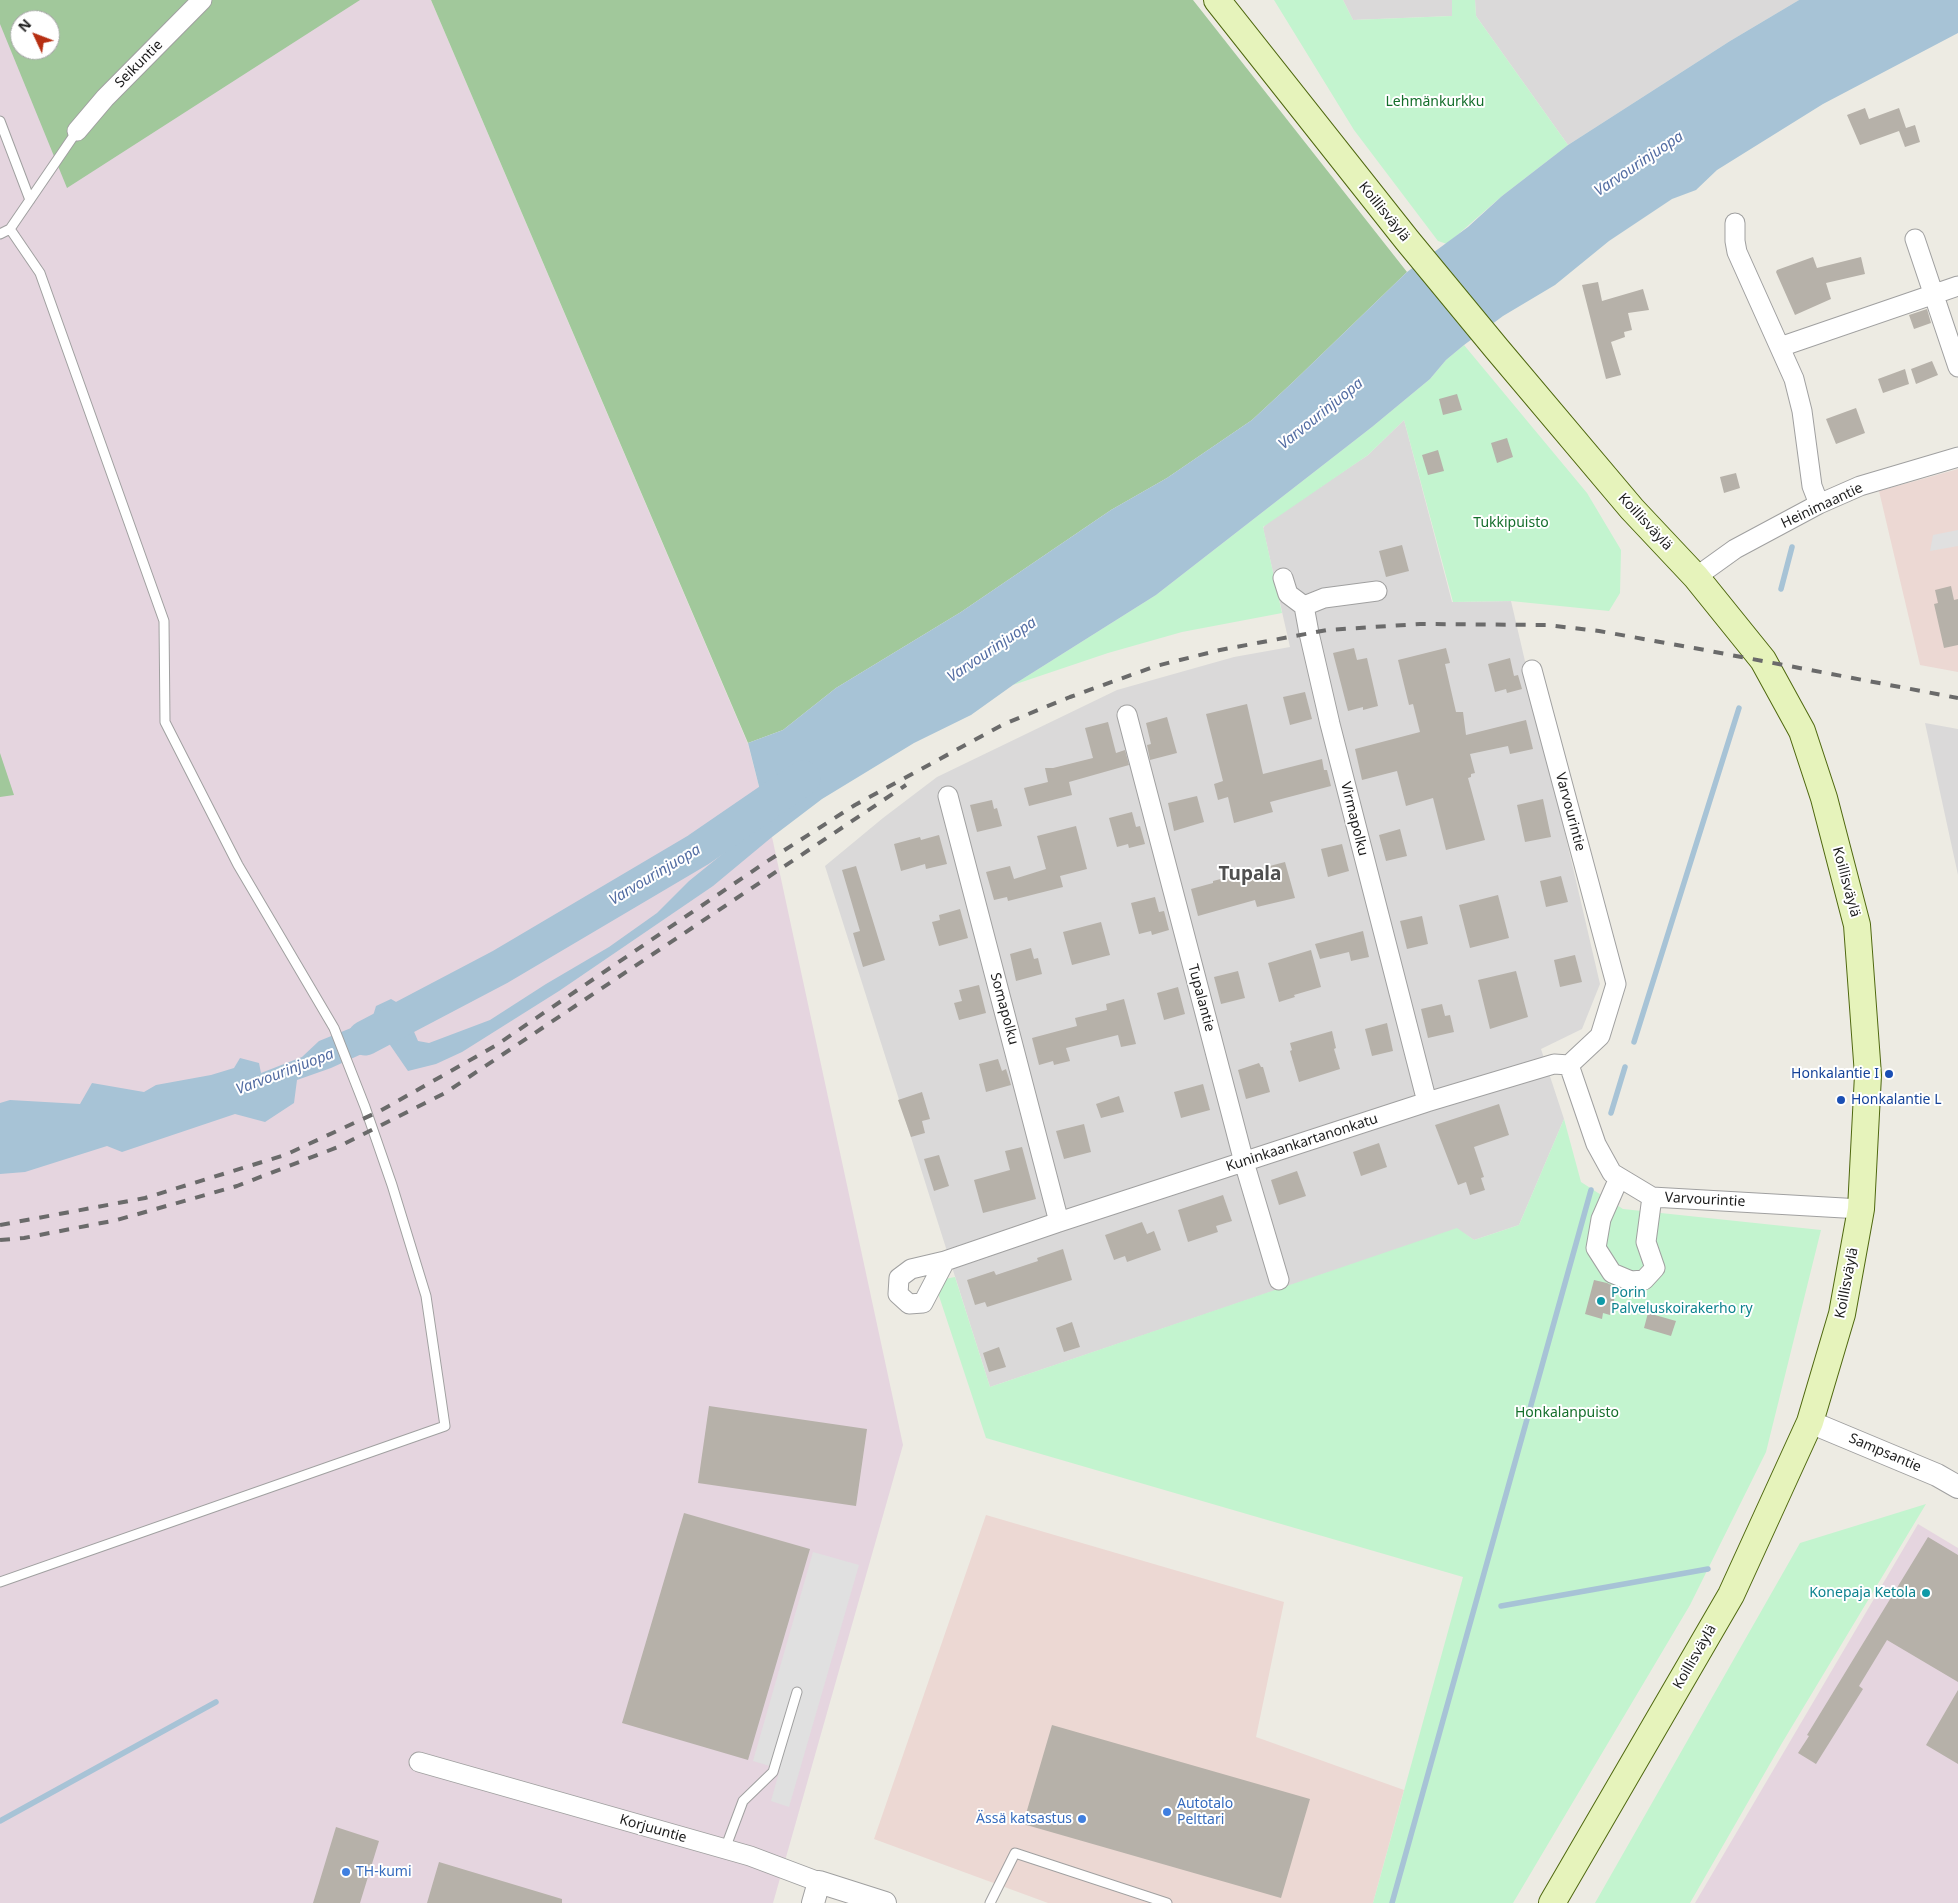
<!DOCTYPE html>
<meta charset="utf-8">
<style>
body{margin:0}
#map{position:relative;width:1958px;height:1903px;overflow:hidden;background:#edebe3;font-family:"Noto Sans",sans-serif}
canvas{display:block}
.north{position:absolute;left:10px;top:10px;width:50px;height:50px;box-sizing:border-box;background:#fff;border:1px solid #a4a4a4;border-radius:50%;rotate:313deg;font-size:14px;font-weight:700;line-height:20px;text-align:center;color:#1c1c1c}
.north::after{content:'';display:block;margin:auto;width:18px;height:22px;background:#b62f12;clip-path:polygon(50% 0,100% 100%,50% 72%,0 100%)}
</style>
<div id="map">
<canvas width="1958" height="1903"></canvas>
<div class="north">N</div>
</div>
<script>
const ctx = document.querySelector('canvas').getContext('2d');
ctx.lineJoin = 'round';
function fillPath(path, color) { ctx.fillStyle = color; ctx.fill(path, 'evenodd'); }
const toPath = rows => new Path2D(rows.map(r => 'M' + r).join(''));
function strokePath(path, color, width, dash) { ctx.strokeStyle = color; ctx.lineWidth = width; ctx.lineCap = dash ? 'butt' : 'round'; ctx.setLineDash(dash || []); ctx.stroke(path); }
function drawText(font, color, halo, rows, align = 'center') {
  ctx.font = font + ' "Noto Sans",sans-serif'; ctx.lineWidth = 4; ctx.setLineDash([]); ctx.textBaseline = 'middle'; ctx.strokeStyle = halo; ctx.fillStyle = color; for (const [text, x, y, turn = 0] of rows) {
    ctx.save(); ctx.translate(x, y); ctx.rotate((+turn || 0) * Math.PI / 180); ctx.textAlign = isNaN(turn) ? turn : align; if (halo) ctx.strokeText(text, 0, 0); ctx.fillText(text, 0, 0); ctx.restore();
  }
}
fillPath(toPath([
 [1343,0,1452,0,1452,16,1353,20],
 [1475,0,1799,0,1730,41,1568,145,1476,16],
 [1404,420,1452,602,1511,601,1600,984,1582,1029,1541,1049,1564,1119,1519,1225,1474,1240,1457,1229,990,1387,825,866,883,818,937,777,1117,690,1234,657,1290,647,1263,528,1268,522,1368,455],
 [1925,723,1958,729,1958,875]
]), '#dad9d9');
fillPath(toPath([
 [1958,469,1958,672,1920,665,1879,491],
 [986,1515,1284,1602,1256,1737,1404,1790,1373,1903,1048,1903,874,1839]
]), '#ecd8d3');
fillPath(toPath([
 [0,0,431,0,748,744,772,837,903,1445,773,1903,0,1903],
 [20,20,50,20,50,50,20,50],
 [1918,1524,1958,1548,1958,1903,1695,1903]
]), '#e5d5df');
fillPath(toPath([
 [0,0,360,0,67,188,0,24],
 [20,20,50,20,50,50,20,50],
 [431,0,1193,0,1407,272,1293,382,1252,420,1167,478,1111,510,961,612,836,688,783,730,748,743],
 [0,753,14,795,0,797]
]), '#a1c89b');
fillPath(toPath([
 [1274,0,1343,0,1353,20,1452,16,1452,0,1475,0,1476,16,1568,145,1502,196,1447,244,1438,241,1354,130],
 [1464,345,1587,493,1621,550,1620,593,1609,611,1511,601,1453,602,1404,420,1368,455,1263,527,1282,613,1182,632,1108,653,1013,685,1156,595,1372,427,1430,379,1446,360],
 [1564,1119,1581,1182,1623,1209,1821,1230,1766,1452,1690,1605,1513,1903,1373,1903,1463,1577,986,1438,934,1281,955,1277,990,1387,1457,1228,1474,1240,1519,1225],
 [1926,1504,1782,1743,1690,1903,1595,1903,1800,1543]
]), '#c3f4cf');
fillPath(toPath([
 [1958,530,1958,546,1930,551,1933,535],
 [813,1552,859,1565,789,1807,771,1801,780,1769,753,1761]
]), '#e0e0e0');
fillPath(toPath([
 [1799,0,1958,0,1958,33,1823,104,1717,170,1696,190,1672,199,1609,241,1555,285,1503,316,1464,345,1446,360,1430,379,1372,427,1156,595,1013,685,971,715,914,743,822,799,772,837,713,886,559,991,462,1052,436,1064,408,1071,388,1042,331,1068,297,1080,294,1103,265,1122,235,1114,122,1152,107,1146,25,1172,0,1174,0,1103,10,1100,80,1104,92,1083,144,1092,156,1085,211,1075,234,1068,240,1058,259,1063,261,1073,302,1057,319,1041,356,1026,373,1016,376,1006,391,999,403,1006,418,1041,429,1043,490,1020,546,984,609,947,657,913,689,881,767,818,748,743,783,730,836,688,961,612,1111,510,1167,478,1252,420,1293,382,1407,272,1468,227,1502,196,1568,145,1730,41]
]), '#a7c3d6');
strokePath(toPath([
 [1781,589,1792,547],
 [1634,1042,1739,708],
 [1611,1113,1625,1067],
 [1501,1606,1708,1569],
 [0,1821,216,1702],
 [1392,1903,1591,1190]
]), '#a7c3d6', 5.5);
strokePath(toPath([
 [365,1038,500,967,698,850,803,778]
]), '#a7c3d6', 35);
fillPath(toPath([
 [1865,108,1869,119,1899,108,1906,128,1915,125,1920,142,1905,147,1899,131,1860,145,1847,115],
 [1813,257,1817,268,1861,257,1865,274,1826,283,1831,299,1795,315,1776,272,1777,270],
 [1598,282,1602,301,1643,289,1649,310,1628,313,1632,330,1624,332,1625,337,1611,342,1621,375,1606,379,1582,285],
 [1927,309,1931,323,1914,329,1909,315],
 [1932,361,1938,375,1916,384,1911,369],
 [1905,369,1909,384,1883,393,1878,379],
 [1457,394,1462,410,1443,415,1439,399],
 [1856,408,1865,433,1836,444,1826,419],
 [1507,438,1513,457,1497,463,1491,443],
 [1438,450,1444,471,1428,475,1422,455],
 [1736,473,1740,488,1724,493,1720,477],
 [1402,545,1409,571,1386,577,1379,551],
 [1951,586,1954,600,1958,599,1958,645,1944,648,1934,604,1938,603,1935,590],
 [1354,648,1357,660,1367,658,1378,706,1363,710,1363,707,1348,711,1333,653],
 [1446,648,1450,663,1445,664,1456,712,1463,712,1466,735,1526,720,1533,749,1510,754,1508,746,1470,754,1475,773,1471,774,1471,777,1468,778,1485,840,1446,850,1433,798,1406,806,1397,771,1362,780,1355,749,1420,732,1413,704,1409,705,1398,660],
 [1510,658,1514,676,1518,675,1522,689,1507,693,1506,689,1495,692,1488,664],
 [1305,692,1312,719,1290,725,1283,697],
 [1247,704,1263,774,1322,759,1324,770,1327,770,1331,786,1270,802,1273,812,1234,823,1228,797,1218,800,1214,784,1223,781,1206,714],
 [1167,717,1177,753,1150,760,1147,745,1151,744,1146,723],
 [1108,722,1116,753,1125,750,1129,765,1069,782,1072,795,1029,806,1024,788,1048,782,1045,768,1053,768,1093,758,1085,728],
 [1197,796,1204,822,1174,831,1168,803],
 [1543,799,1551,837,1525,842,1517,805],
 [992,800,994,809,997,808,1002,826,977,832,970,805],
 [1132,812,1136,827,1140,826,1145,844,1129,848,1128,844,1117,847,1109,818],
 [1076,826,1087,869,1060,876,1063,887,1008,901,1007,897,994,900,986,872,1010,866,1014,879,1046,869,1037,836],
 [1400,829,1407,856,1386,861,1379,835],
 [939,835,947,864,926,869,925,864,901,871,894,844,920,837,921,840],
 [1342,844,1349,871,1328,877,1321,849],
 [1285,862,1295,898,1257,907,1255,900,1198,916,1191,889,1213,883,1213,881],
 [856,866,885,960,863,967,853,933,860,931,842,870],
 [1561,876,1568,902,1546,907,1540,881],
 [1498,895,1509,938,1470,948,1459,905],
 [1155,897,1159,912,1164,911,1169,930,1152,935,1151,931,1139,934,1131,903],
 [960,909,968,938,939,946,932,922,940,920,939,915],
 [1422,916,1428,944,1407,949,1400,921],
 [1101,922,1110,955,1072,965,1063,932],
 [1363,931,1369,957,1351,961,1349,952,1320,959,1315,944],
 [1031,948,1034,959,1038,958,1042,974,1016,981,1010,954],
 [1311,950,1321,987,1294,995,1295,997,1279,1002,1268,963],
 [1575,955,1582,982,1560,987,1554,960],
 [1238,971,1245,998,1221,1004,1214,977],
 [1516,971,1528,1017,1490,1029,1478,980],
 [979,985,986,1013,959,1020,954,1003,962,1001,959,990],
 [1178,987,1185,1014,1164,1020,1157,993],
 [1124,999,1136,1044,1121,1047,1118,1035,1066,1048,1070,1061,1054,1065,1053,1061,1039,1065,1032,1038,1077,1026,1075,1018,1107,1010,1106,1004],
 [1442,1004,1445,1016,1450,1015,1454,1032,1428,1038,1421,1009],
 [1387,1023,1393,1051,1372,1056,1365,1029],
 [1332,1031,1336,1048,1334,1049,1340,1069,1299,1082,1290,1051,1292,1050,1290,1043],
 [998,1059,1002,1071,1006,1069,1011,1085,986,1092,979,1064],
 [1259,1063,1261,1067,1263,1067,1270,1092,1246,1099,1238,1070],
 [1203,1084,1210,1110,1181,1118,1174,1092],
 [922,1092,930,1119,922,1121,925,1133,911,1137,898,1100],
 [1119,1096,1124,1112,1101,1118,1096,1104],
 [1499,1104,1509,1135,1474,1147,1484,1177,1481,1178,1485,1190,1470,1195,1466,1182,1458,1185,1435,1125],
 [1084,1124,1091,1152,1064,1159,1056,1131],
 [1379,1143,1387,1167,1361,1176,1353,1152],
 [1022,1147,1036,1199,983,1213,974,1180,1010,1170,1005,1151],
 [939,1155,949,1186,934,1191,924,1159],
 [1297,1171,1306,1196,1279,1205,1271,1180],
 [1223,1195,1232,1221,1216,1226,1218,1232,1188,1242,1178,1210],
 [1142,1222,1147,1234,1154,1231,1161,1250,1127,1262,1125,1256,1114,1260,1105,1235],
 [1063,1249,1072,1280,987,1307,985,1302,975,1305,967,1280,994,1271,996,1275,1038,1261,1037,1258],
 [1594,1280,1607,1283,1611,1285,1611,1287,1617,1289,1610,1315,1603,1313,1602,1319,1585,1314],
 [1648,1313,1676,1321,1671,1336,1644,1328],
 [1072,1322,1080,1347,1064,1352,1056,1328],
 [999,1347,1006,1367,989,1372,983,1353],
 [709,1406,867,1429,856,1506,698,1483],
 [684,1513,810,1549,748,1760,622,1723],
 [1928,1537,1958,1555,1958,1682,1887,1640,1859,1686,1863,1689,1816,1764,1798,1753,1809,1736,1807,1735],
 [1958,1690,1958,1764,1926,1745],
 [1052,1725,1310,1799,1281,1898,1023,1824],
 [336,1827,379,1841,360,1903,313,1903],
 [439,1862,562,1899,562,1903,427,1903]
]), '#b6b1a9');
const service = toPath([
 [0,121,30,200],
 [0,234,10,229,77,131],
 [0,1582,445,1426,426,1296,392,1185,365,1107,334,1028,238,865,165,722,164,621,40,273,10,229],
 [725,1849,743,1801,773,1772,797,1692],
 [990,1903,1015,1853,1167,1903]
]);
const minor = toPath([
 [77,131,105,98,202,0],
 [1735,223,1735,241,1737,252,1794,379,1802,411,1812,486,1819,504],
 [1915,239,1958,367],
 [1780,347,1958,286],
 [1696,577,1735,549,1819,504,1860,486,1958,457],
 [1283,578,1288,594,1304,606],
 [1377,591,1324,598,1304,606,1309,633,1330,724,1427,1102],
 [1127,715,1244,1162,1279,1280],
 [948,796,1059,1222],
 [1569,1065,1596,1144,1612,1173,1652,1197,1861,1209],
 [1619,1178,1601,1219,1596,1248,1612,1273,1631,1281,1644,1280,1655,1268,1646,1242,1652,1197],
 [945,1261,911,1269,899,1278,898,1294,909,1304,923,1303,945,1261,1059,1222,1427,1102,1554,1064,1569,1065,1600,1036,1616,984,1532,670],
 [419,1762,750,1856,819,1882]
]);
const tertiary = toPath([
 [1810,1422,1937,1475,1958,1487],
 [813,1903,819,1882,885,1903]
]);
const secondary = toPath([
 [1217,0,1407,240,1497,349,1632,509,1696,577,1763,660,1802,731,1824,798,1857,925,1868,1075,1861,1209,1842,1314,1810,1422,1731,1595,1552,1903]
]);
strokePath(service, '#a0a0a0', 11);
strokePath(minor, '#a0a0a0', 21);
strokePath(tertiary, '#a0a0a0', 24);
strokePath(secondary, '#4f680f', 28);
strokePath(service, '#fff', 9);
strokePath(minor, '#fff', 19);
strokePath(tertiary, '#fff', 22);
strokePath(secondary, '#e6f3bb', 26);
strokePath(toPath([
 [0,1225,145,1198,285,1155,380,1111,495,1046,766,862,855,805,1004,724,1070,697,1156,666,1220,650,1327,630,1420,624,1546,625,1599,631,1694,648,1958,698],
 [0,1240,24,1238,117,1220,237,1186,338,1147,445,1093,906,785]
]), '#6a6a6a', 4, [10, 10]);
for (const [x, y, r, color] of [
 [1889,1074,5,"#1a4fb4"],
 [1841,1100,5,"#1a4fb4"],
 [1601,1301,5,"#0f9aa8"],
 [1926,1593,5,"#0f9aa8"],
 [1167,1812,5,"#3f7fe0"],
 [1082,1819,5,"#3f7fe0"],
 [346,1872,5,"#3f7fe0"]
]) { const dot = new Path2D(); dot.arc(x, y, r, 0, 2 * Math.PI); ctx.fillStyle = color; ctx.fill(dot); strokePath(dot, '#fff', 2); }
drawText('14px', '#1c1c1c', '#fff', [
 ["Seikuntie",139,64,-45],
 ["Koillisväylä",1384,212,51],
 ["Heinimaantie",1822,506,-25],
 ["Koillisväylä",1645,522,47],
 ["Varvourintie",1570,812,75],
 ["Virmapolku",1354,819,76],
 ["Koillisväylä",1846,882,75],
 ["Tupalantie",1201,998,75],
 ["Somapolku",1004,1009,75],
 ["Kuninkaankartanonkatu",1302,1143,-18],
 ["Varvourintie",1705,1200,3],
 ["Koillisväylä",1847,1283,-79],
 ["Sampsantie",1885,1453,23],
 ["Koillisväylä",1695,1657,-60],
 ["Korjuuntie",653,1829,16]
]);
drawText('14px', '#156f2c', '#fff', [
 ["Lehmänkurkku",1435,102],
 ["Tukkipuisto",1511,523],
 ["Honkalanpuisto",1567,1413]
]);
drawText('14px', '#164399', '#fff', [
 ["Honkalantie I",1879,1074],
 ["Honkalantie L",1851,1100,"left"]
], 'right');
drawText('14px', '#0d838f', '#fff', [
 ["Porin",1611,1293],
 ["Palveluskoirakerho ry",1611,1309],
 ["Konepaja Ketola",1916,1593,"right"]
], 'left');
drawText('14px', '#366cbe', '#fff', [
 ["Autotalo",1177,1804],
 ["Pelttari",1177,1820],
 ["Ässä katsastus",1072,1819,"right"],
 ["TH-kumi",356,1872]
], 'left');
drawText('italic 15px', '#526ca2', '#fff', [
 ["Varvourinjuopa",1639,164,-34],
 ["Varvourinjuopa",1321,414,-39],
 ["Varvourinjuopa",992,650,-34],
 ["Varvourinjuopa",655,875,-31],
 ["Varvourinjuopa",285,1072,-21]
]);
drawText('bold 19px', '#4f4f4f', '#fff', [
 ["Tupala",1250,875]
]);
</script>
